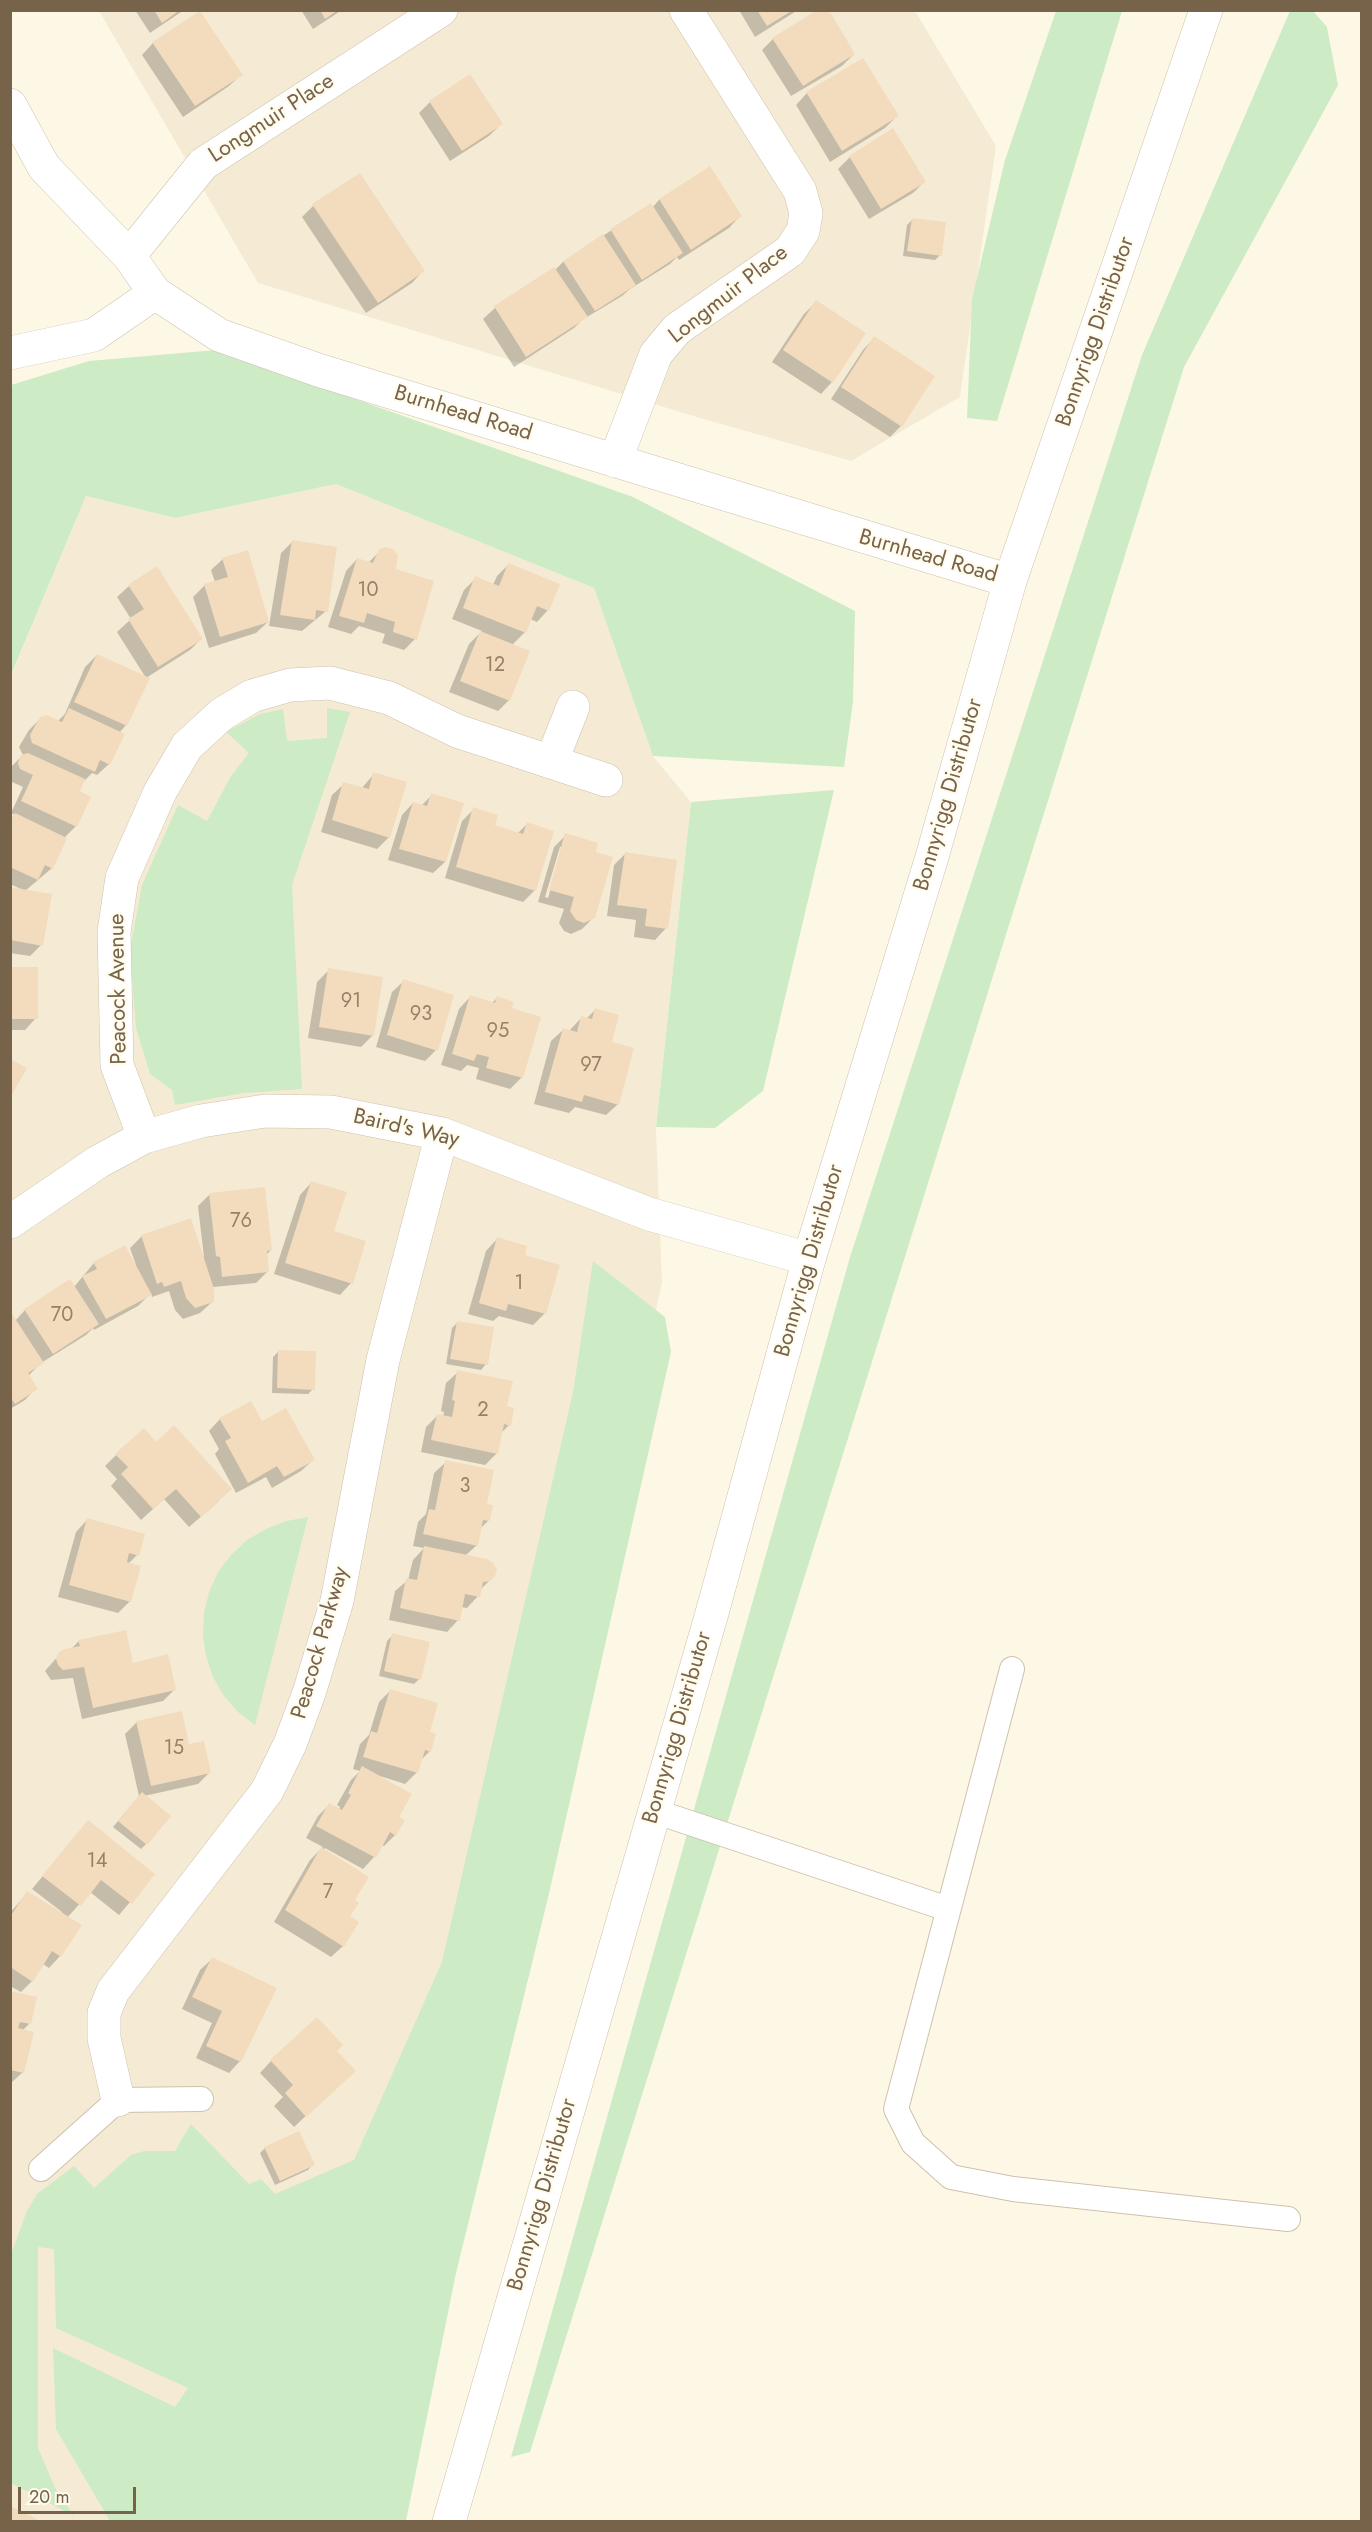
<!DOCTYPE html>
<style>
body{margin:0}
#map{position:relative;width:1372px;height:2532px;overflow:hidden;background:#fdf8e6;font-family:Jost,sans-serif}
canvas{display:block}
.frame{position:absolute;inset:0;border:12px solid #77624a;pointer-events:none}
.scale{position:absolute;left:18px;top:2487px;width:118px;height:27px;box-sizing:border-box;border:3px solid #77624a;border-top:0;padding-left:8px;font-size:18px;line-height:21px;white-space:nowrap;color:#77624a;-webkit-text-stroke:4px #fffbed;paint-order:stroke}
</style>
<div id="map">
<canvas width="1372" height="2532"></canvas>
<div class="frame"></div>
<div class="scale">20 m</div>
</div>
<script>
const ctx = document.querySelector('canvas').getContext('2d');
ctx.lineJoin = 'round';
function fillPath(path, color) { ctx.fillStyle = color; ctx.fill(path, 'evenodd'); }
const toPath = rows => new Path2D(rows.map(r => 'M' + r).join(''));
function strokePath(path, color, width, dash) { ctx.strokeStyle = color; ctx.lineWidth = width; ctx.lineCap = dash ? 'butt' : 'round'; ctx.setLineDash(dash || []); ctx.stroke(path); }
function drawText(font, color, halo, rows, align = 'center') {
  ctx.font = font + ' Jost,sans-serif'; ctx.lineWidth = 4.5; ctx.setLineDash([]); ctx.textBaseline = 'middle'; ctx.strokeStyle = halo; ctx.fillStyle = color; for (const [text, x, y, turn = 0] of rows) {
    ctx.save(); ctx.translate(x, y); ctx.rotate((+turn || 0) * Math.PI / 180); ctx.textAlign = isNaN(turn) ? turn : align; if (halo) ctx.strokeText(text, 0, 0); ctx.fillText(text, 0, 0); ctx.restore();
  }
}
fillPath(toPath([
 [99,11,915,11,996,146,960,397,851,461,700,418,258,283],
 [336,484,594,588,653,756,691,802,656,1127,662,1283,384,2521,11,2522,11,676,86,496,175,518]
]), '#f5ebd4');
fillPath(toPath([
 [1056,11,1122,11,997,421,967,418,972,299,1005,160],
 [1290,11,1313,11,1327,27,1338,85,1184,367,530,2452,511,2457,850,1257,1142,355],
 [216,350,633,497,855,611,853,702,844,767,653,756,594,588,336,484,175,518,86,496,11,675,11,385,89,361],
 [327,708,350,712,292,885,302,1089,244,1093,175,1105,172,1090,150,1074,136,1028,130,950,142,885,178,805,207,821,231,776,249,753,226,732,260,714,283,709,287,741,327,738],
 [834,790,763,1091,715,1128,656,1127,691,802],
 [593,1261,665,1317,671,1352,548,1898,456,2273,406,2521,110,2521,56,2429,53,2348,175,2407,188,2388,56,2328,54,2249,38,2247,38,2448,55,2488,74,2516,11,2483,11,2254,27,2211,37,2194,74,2166,94,2188,131,2155,144,2151,175,2151,191,2124,249,2184,261,2179,275,2194,354,2160,442,1962,573,1392],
 [308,1517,255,1725,238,1712,224,1696,213,1677,206,1656,203,1635,204,1613,209,1592,218,1572,231,1555,247,1540,266,1529,287,1521]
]), '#cdebc4');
fillPath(toPath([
 [135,10,184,10,150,33],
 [301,10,342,10,313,29],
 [739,10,798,10,755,37],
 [773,39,854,54,842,66,791,96,762,50],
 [153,43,241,75,229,86,183,117,142,55],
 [807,93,897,116,885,128,830,162,796,105],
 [430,102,501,124,489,136,450,161,419,113],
 [893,130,924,182,913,193,869,219,838,169,850,157],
 [709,168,740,216,729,228,679,260,677,257,670,264,630,289,622,296,582,320,574,328,514,367,483,319,495,308,554,269,555,270,563,262,650,205,652,208,659,200],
 [313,206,423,271,412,283,366,313,302,217],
 [913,219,940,255,935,260,903,256,907,225],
 [816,302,864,333,832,382,821,394,772,362,804,314],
 [874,338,901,426,890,437,831,399,863,350],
 [292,542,326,611,302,631,269,626,281,553],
 [380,551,394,571,415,639,404,650,382,643,385,634,359,626,351,634,328,627,346,571,357,559,368,563],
 [223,559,268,622,256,633,209,648,193,597,205,585,215,582,211,570],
 [508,565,548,610,537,622,530,619,525,632,512,645,509,700,498,711,449,692,469,644,482,631,452,619,464,590,476,578,493,585,497,576],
 [129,586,201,639,190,650,146,678,117,632,131,619,117,597],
 [97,655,126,725,119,733,109,764,97,775,92,773,82,783,78,792,76,826,64,838,52,868,25,891,41,945,30,956,10,953,10,888,23,890,10,884,10,819,15,815,11,813,23,787,10,781,10,768,23,755,19,747,29,730,41,718,57,722,65,714,85,667],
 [374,774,389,837,377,849,321,832,332,795,344,784,361,789],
 [432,795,462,804,445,862,433,873,388,860,402,815,413,803,421,806],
 [474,809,493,826,517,834,527,824,535,890,523,902,445,878,462,821],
 [566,835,594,853,594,917,582,929,571,934,564,931,559,923,564,909,538,902,554,847],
 [560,847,563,847,548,898,545,897],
 [625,854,666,928,655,940,634,937,636,920,607,916,614,865],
 [10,968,36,1018,25,1030,10,1030],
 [329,970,373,1035,361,1047,308,1038,317,982],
 [404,981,436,1050,425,1061,376,1047,392,992],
 [470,997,492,1003,497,998,510,1009,539,1018,521,1078,510,1089,476,1079,479,1068,467,1065,461,1071,441,1065,459,1009],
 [595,1010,610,1043,618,1104,606,1115,575,1107,569,1113,534,1104,551,1041,563,1030,569,1031,582,1017,586,1019],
 [311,1183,351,1283,340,1295,274,1274,300,1195],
 [210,1194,271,1250,266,1255,267,1272,256,1283,213,1287,212,1302,200,1313,183,1319,175,1310,169,1291,152,1297,151,1293,138,1306,94,1330,93,1328,86,1335,41,1363,28,1376,36,1388,25,1400,10,1409,10,1314,15,1321,25,1310,74,1287,94,1263,136,1265,130,1248,142,1236,204,1257,198,1206],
 [497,1239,523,1256,545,1313,533,1325,499,1316,493,1321,468,1314,486,1251],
 [457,1323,486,1364,481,1370,446,1364,452,1328],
 [278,1352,313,1389,308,1394,272,1393,273,1357],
 [458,1372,506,1408,509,1425,500,1434,497,1453,485,1465,421,1452,426,1427,437,1416,443,1417,444,1412,441,1411,446,1383],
 [220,1419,262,1423,313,1460,301,1471,272,1488,266,1477,236,1493,215,1454,219,1449,209,1431],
 [116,1455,219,1501,189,1527,164,1499,141,1520,111,1486,117,1479,105,1466],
 [446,1462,485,1505,488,1521,480,1529,477,1545,465,1556,494,1576,480,1590,478,1596,467,1608,461,1607,458,1620,447,1632,389,1620,395,1591,408,1580,413,1560,424,1548,413,1546,418,1522,426,1514,434,1473],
 [87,1520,137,1555,128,1564,130,1601,118,1613,58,1597,76,1532],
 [393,1635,419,1679,414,1684,379,1676,387,1641],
 [79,1641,132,1664,175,1689,163,1701,82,1719,73,1678,51,1680,45,1671,60,1654,70,1650],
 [390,1691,428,1733,430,1751,420,1761,417,1772,405,1784,380,1776,397,1817,395,1835,384,1846,381,1845,374,1857,363,1869,325,1848,324,1850,353,1901,343,1946,331,1957,274,1922,310,1860,323,1847,306,1838,318,1816,329,1805,339,1810,340,1807,337,1805,351,1780,360,1771,353,1769,360,1744,369,1735,379,1702],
 [137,1722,188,1745,210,1772,198,1784,144,1796,146,1844,141,1849,113,1827,139,1796,125,1734],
 [88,1822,153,1875,119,1915,90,1892,67,1918,80,1926,60,1956,49,1968,43,1964,32,1981,21,1992,10,1986,10,1913,27,1893,61,1914,62,1912,32,1889],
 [212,1959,240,2061,229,2073,196,2058,212,2023,182,2009,200,1970],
 [10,1993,29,2024,22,2031,23,2072,11,2083],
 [271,2061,342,2082,294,2127,274,2106,283,2097,260,2073],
 [265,2148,313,2164,308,2170,275,2185,260,2153]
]), '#0003');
fillPath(toPath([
 [154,10,180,10,162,23],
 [320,10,338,10,325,19],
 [757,10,793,10,767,26],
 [817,10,829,10,855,54,803,86,772,38],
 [200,11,243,75,195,106,152,42],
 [863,58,899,116,842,151,806,92],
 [470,74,503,124,462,151,429,101],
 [893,128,926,182,881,209,849,156],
 [710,166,742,216,691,250,659,199],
 [360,173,425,271,378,303,312,204],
 [651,203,683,253,642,280,610,229],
 [912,218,946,222,942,256,907,251],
 [603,234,636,285,595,311,563,261],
 [554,267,588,317,526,357,494,306],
 [816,300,866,333,833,383,783,350],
 [874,336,935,376,902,427,841,387],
 [292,540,337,547,328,612,316,610,315,620,280,615],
 [386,547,393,549,398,555,396,569,434,581,417,640,393,632,395,622,367,613,364,623,339,616,357,558,373,563,379,549],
 [248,550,269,622,220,637,204,584,228,577,222,558],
 [508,563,560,584,549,611,537,606,526,633,463,608,475,576,499,586],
 [157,566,203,639,158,667,128,619,144,609,128,585],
 [480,631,530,651,510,701,460,681],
 [97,654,150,678,127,726,74,702],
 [69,708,125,734,110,765,100,760,95,772,32,743,30,735,40,717,47,715,62,722],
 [28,753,85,779,80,791,91,797,77,827,21,801,33,775,20,769,18,763,21,755],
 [373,772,407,782,390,838,332,820,343,782,369,789],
 [431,793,464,803,446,862,399,849,413,802,427,806],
 [473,807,498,815,495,825,523,834,527,822,554,831,536,891,456,867],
 [15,813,67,838,53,869,45,865,38,880,10,867,10,821],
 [565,833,598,843,596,852,613,857,595,918,584,923,576,920,570,911,574,897,549,890],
 [625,852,677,860,668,929,645,926,647,909,617,905],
 [10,887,52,894,43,946,10,940],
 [10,967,38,967,38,1019,10,1019],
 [328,968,383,977,374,1036,319,1027],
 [403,979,454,995,438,1051,387,1035],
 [470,995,495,1003,497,996,514,1002,512,1008,541,1017,523,1078,486,1068,489,1057,477,1054,474,1061,452,1054],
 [595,1008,619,1015,612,1042,634,1048,619,1105,584,1095,582,1102,545,1092,563,1028,577,1032,581,1016,592,1019],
 [10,1059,27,1068,10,1098],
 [311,1181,347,1192,334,1231,366,1241,353,1284,285,1263],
 [265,1187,272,1250,267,1251,269,1272,222,1277,220,1257,216,1256,209,1193],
 [191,1218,214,1289,214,1302,195,1308,186,1298,181,1281,164,1287,162,1282,157,1284,141,1235],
 [497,1237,527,1246,525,1255,560,1265,546,1314,508,1304,506,1311,479,1303],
 [125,1245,152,1295,106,1319,82,1276,97,1269,93,1262],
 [70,1279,99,1324,53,1354,24,1309],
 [10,1311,44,1363,28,1373,38,1389,15,1404,10,1397],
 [457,1321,494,1327,488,1365,450,1359],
 [278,1350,316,1351,315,1390,277,1388],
 [457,1370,513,1381,507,1406,514,1408,511,1426,504,1424,498,1454,431,1440,437,1414,452,1417,455,1401,452,1400],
 [251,1401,262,1421,286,1408,315,1460,284,1477,277,1466,248,1483,225,1441,231,1438,219,1418],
 [174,1425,232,1489,201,1517,176,1489,153,1509,121,1474,128,1467,115,1454,144,1428,156,1442],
 [445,1460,494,1470,487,1504,493,1505,490,1521,483,1520,478,1546,423,1534,429,1509,435,1510],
 [87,1518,145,1534,139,1556,129,1553,127,1562,141,1566,131,1602,69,1585],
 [424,1546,487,1559,493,1563,497,1570,495,1576,490,1581,483,1582,480,1597,465,1594,460,1621,400,1608,406,1578,417,1580],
 [126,1630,133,1663,168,1654,176,1690,93,1708,84,1667,63,1670,58,1665,56,1659,59,1652,65,1649,80,1646,78,1640],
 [392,1633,430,1642,421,1680,384,1671],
 [390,1689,438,1703,430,1732,436,1734,431,1752,425,1750,418,1773,363,1757,371,1731,377,1733],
 [182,1711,189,1744,204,1741,211,1773,151,1786,136,1721],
 [362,1766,412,1794,399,1817,405,1820,396,1836,390,1832,376,1858,316,1826,329,1803,342,1810,351,1795,348,1793],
 [142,1792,171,1816,147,1845,118,1821],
 [88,1820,155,1874,132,1904,101,1880,81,1906,42,1876],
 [321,1847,369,1877,355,1900,359,1903,350,1916,359,1922,344,1947,285,1910],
 [27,1891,82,1925,61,1957,52,1951,33,1982,10,1967,10,1917],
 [212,1957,277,1988,241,2062,206,2046,222,2011,192,1997],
 [10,1991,37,1997,31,2024,20,2022,18,2028,34,2032,24,2073,10,2070],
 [317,2017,343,2045,337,2051,356,2071,306,2117,285,2093,293,2085,270,2060],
 [299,2131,315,2165,280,2181,264,2147],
 [10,2506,37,2519,36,2522,10,2522]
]), '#f3dcbd');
const lane = toPath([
 [1012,1669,896,2109,913,2143,951,2177,1013,2189,1288,2219],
 [654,1811,948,1909],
 [41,2169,118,2100,201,2099]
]);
const street = toPath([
 [10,105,44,167,129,256,155,293,219,335,318,370,1010,581],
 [129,256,203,164,441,10],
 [10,353,94,335,155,293],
 [615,461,656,354,677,329,790,251,803,231,806,213,800,191,686,10],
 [552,760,573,707],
 [144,1137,117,1065,114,932,122,878,160,792,187,746,222,714,252,696,290,685,330,683,389,698,457,731,606,780],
 [10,1222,98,1162,144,1137,201,1121,265,1111,331,1112,442,1134,649,1214,809,1259],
 [118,2100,104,2038,104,2013,113,1991,267,1791,290,1744,309,1693,337,1601,383,1360,442,1134]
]);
const secondary = toPath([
 [449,2522,712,1613,809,1259,932,857,1010,581,1206,10]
]);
strokePath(lane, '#cfc1ac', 26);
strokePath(street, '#cfc1ac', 34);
strokePath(secondary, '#d2c2a9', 34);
strokePath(lane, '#fff', 24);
strokePath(street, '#fff', 33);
strokePath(secondary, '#fff', 33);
drawText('20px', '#968067', null, [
 ["10",368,591],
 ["12",495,666],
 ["91",351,1002],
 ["93",421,1015],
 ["95",498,1032],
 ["97",591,1066],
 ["76",241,1222],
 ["1",519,1284],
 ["70",62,1316],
 ["2",483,1411],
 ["3",465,1487],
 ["15",174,1749],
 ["14",97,1862],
 ["7",328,1893]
]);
drawText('22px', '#77624a', '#fffbed', [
 ["Longmuir Place",272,119,-33],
 ["Longmuir Place",729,295,-38],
 ["Bonnyrigg Distributor",1096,332,-71],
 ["Burnhead Road",463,414,17],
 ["Burnhead Road",928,557,16],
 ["Bonnyrigg Distributor",949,795,-74],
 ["Peacock Avenue",119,989,-91],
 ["Baird's Way",406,1129,13],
 ["Bonnyrigg Distributor",810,1261,-74],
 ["Peacock Parkway",321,1643,-74],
 ["Bonnyrigg Distributor",678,1728,-74],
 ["Bonnyrigg Distributor",543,2195,-74]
]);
</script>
